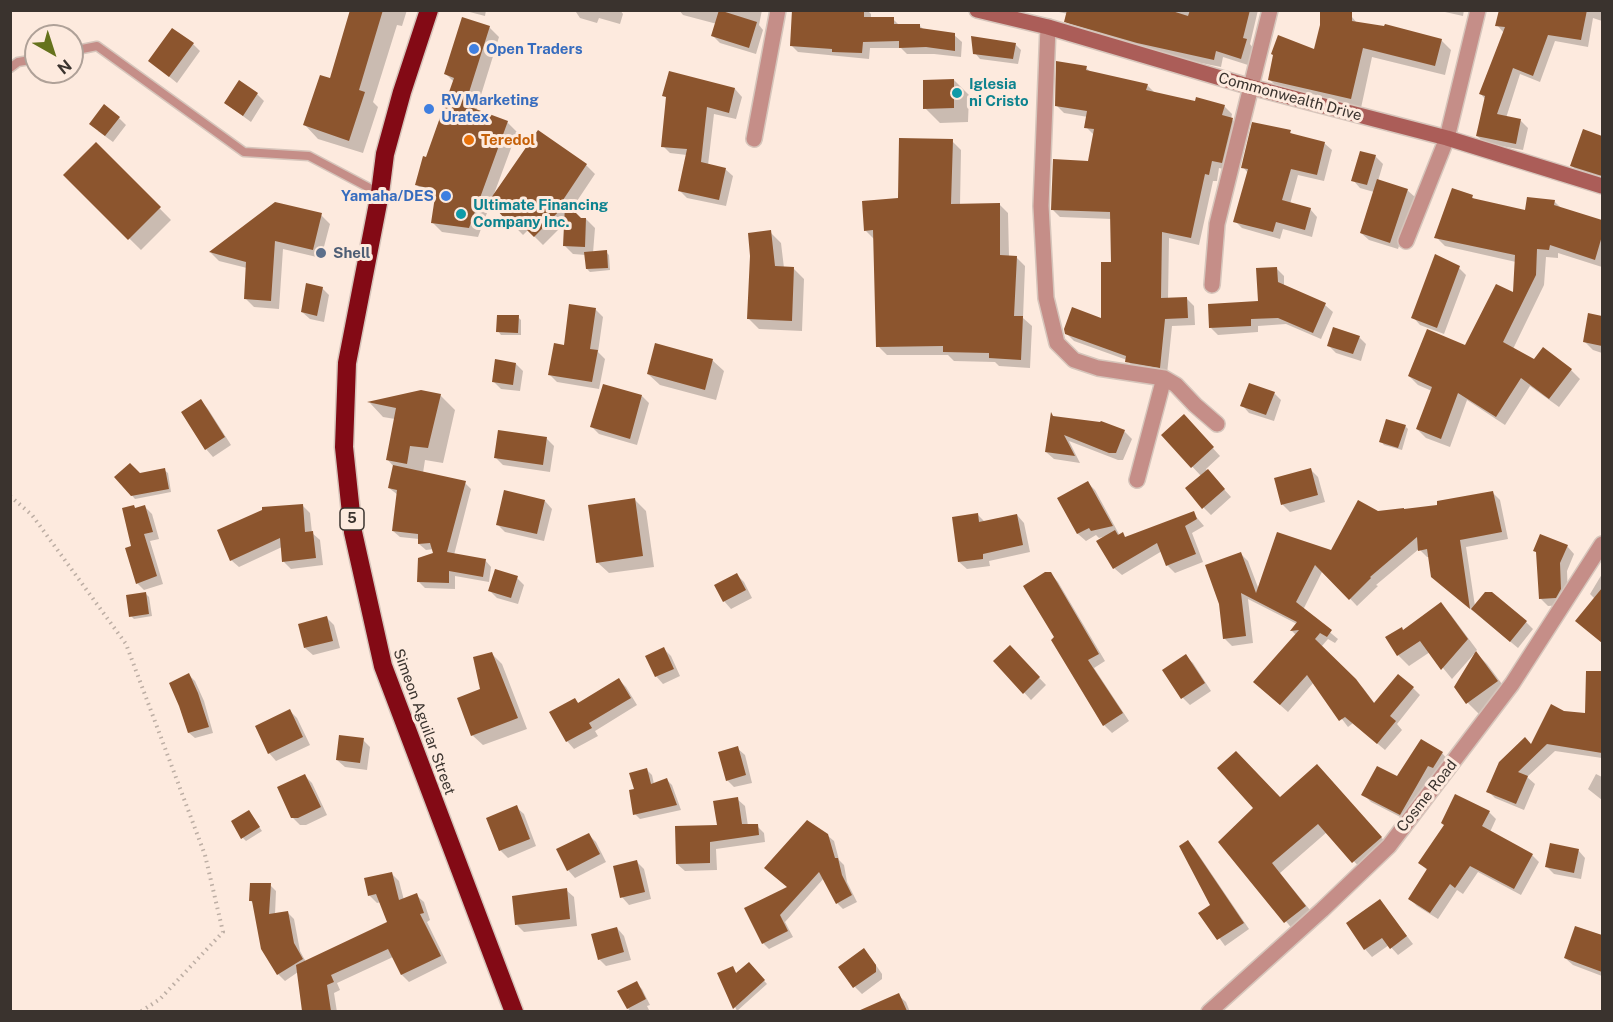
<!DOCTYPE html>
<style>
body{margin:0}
#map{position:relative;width:1613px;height:1022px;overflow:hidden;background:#fdeade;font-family:"Public Sans",sans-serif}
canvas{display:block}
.frame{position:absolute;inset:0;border:12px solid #3a332e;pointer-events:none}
.north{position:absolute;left:24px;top:24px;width:60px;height:60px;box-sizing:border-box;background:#fdeade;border:2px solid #afa198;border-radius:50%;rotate:141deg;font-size:16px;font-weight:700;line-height:24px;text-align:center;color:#3a332e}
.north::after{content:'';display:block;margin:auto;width:21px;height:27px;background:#65721d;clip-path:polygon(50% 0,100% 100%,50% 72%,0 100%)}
</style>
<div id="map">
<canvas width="1613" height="1022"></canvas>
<div class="frame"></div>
<div class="north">N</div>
</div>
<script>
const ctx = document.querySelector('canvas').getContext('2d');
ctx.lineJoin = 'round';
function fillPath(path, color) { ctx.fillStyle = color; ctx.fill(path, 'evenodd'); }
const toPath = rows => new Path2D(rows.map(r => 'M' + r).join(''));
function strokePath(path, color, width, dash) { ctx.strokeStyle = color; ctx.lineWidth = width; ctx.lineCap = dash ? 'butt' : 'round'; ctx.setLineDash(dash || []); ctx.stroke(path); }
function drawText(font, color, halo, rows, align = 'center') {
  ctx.font = font + ' "Public Sans",sans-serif'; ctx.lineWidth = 6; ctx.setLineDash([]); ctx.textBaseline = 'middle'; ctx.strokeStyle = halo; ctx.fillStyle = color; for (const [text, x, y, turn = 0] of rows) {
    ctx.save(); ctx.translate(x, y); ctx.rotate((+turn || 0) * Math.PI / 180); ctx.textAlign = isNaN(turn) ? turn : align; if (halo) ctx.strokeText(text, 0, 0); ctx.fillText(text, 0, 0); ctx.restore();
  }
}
fillPath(toPath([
 [352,10,407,10,402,26,397,25,373,102,378,107,363,153,318,139,305,125,331,80],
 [462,10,486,10,485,16],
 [569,10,620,10,623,14,620,24,599,18,597,23,580,18,576,12],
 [679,10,762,10,759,25,763,30,756,54,720,43,713,36,717,24,683,15],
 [794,10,867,10,871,14,871,19,893,19,900,26,920,26,925,31,954,35,962,42,961,57,934,54,907,54,901,48,870,48,869,59,798,52,791,45],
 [1050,10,1258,10,1250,44,1253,48,1248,65,1223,57,1221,67,1181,59,1073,28,1066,21,1068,14],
 [1436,10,1464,10,1463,16],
 [1500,10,1602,10,1602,21,1593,18,1588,47,1555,41,1540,82,1520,74,1506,118,1521,121,1528,128,1523,150,1485,143,1477,136,1485,99,1480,93,1504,33,1497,25],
 [1352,17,1357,23,1441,40,1451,50,1445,75,1372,57,1361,108,1280,90,1270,80,1316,51],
 [489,27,499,37,476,111,507,122,517,132,494,194,538,132,586,165,595,174,571,210,580,219,586,219,595,228,593,253,606,252,609,255,610,270,590,272,587,269,586,255,573,254,564,245,566,222,543,245,528,230,523,235,491,202,478,237,442,232,432,222,436,197,427,195,417,185,454,82,446,74],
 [193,44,200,51,177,83,150,61],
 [1015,44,1021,50,1018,64,980,59,975,53],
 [1086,68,1092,73,1147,85,1155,93,1196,102,1224,106,1232,114,1231,119,1240,127,1229,170,1219,168,1217,181,1213,181,1199,245,1169,238,1168,299,1186,298,1194,306,1195,325,1172,326,1167,374,1135,369,1127,360,1074,341,1066,333,1102,320,1113,263,1112,219,1060,217,1053,210,1089,162,1094,135,1086,127,1088,117,1064,113,1056,105],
 [954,80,969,95,968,122,940,123,925,108],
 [735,89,742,97,736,119,714,114,708,165,725,169,733,176,726,206,687,198,680,191,687,155,670,153,663,146,668,99,664,95],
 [257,94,264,101,251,122,225,103],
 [119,118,126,125,113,142,98,131],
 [1584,131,1602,137,1602,181,1580,174,1571,165],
 [1290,132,1294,136,1324,143,1332,150,1324,181,1298,175,1290,204,1310,209,1317,217,1312,237,1283,229,1280,239,1242,228,1235,221,1248,173,1243,167],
 [952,141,961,150,960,205,999,204,1008,213,1009,257,1016,257,1025,266,1023,318,1032,326,1030,368,999,366,995,362,954,361,948,355,887,355,878,346,874,239,865,230,899,200],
 [96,144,171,220,141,250,65,175],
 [1375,156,1383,164,1378,181,1407,190,1415,197,1398,249,1369,240,1361,233,1374,192,1360,188,1353,180],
 [1472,197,1476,201,1527,212,1554,201,1561,208,1602,222,1602,267,1558,253,1558,258,1546,257,1544,285,1513,349,1534,361,1571,370,1580,379,1559,407,1530,386,1505,425,1467,400,1450,447,1426,438,1417,429,1432,391,1418,385,1409,376,1466,347,1515,295,1516,262,1445,246,1436,237],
 [275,204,321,215,330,224,321,258,283,249,279,309,254,307,246,299,247,268,219,261,211,253],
 [770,232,781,243,784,268,794,269,804,279,802,331,759,329,748,318],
 [1276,268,1284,276,1284,286,1325,305,1333,312,1321,339,1286,324,1258,326,1258,332,1218,335,1211,328,1260,302],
 [1459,268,1466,275,1444,334,1420,325,1413,317],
 [322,288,329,295,324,322,310,319,302,312],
 [595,309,603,317,598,352,605,359,599,389,557,382,550,375,566,347],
 [1590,315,1602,317,1602,353,1593,350,1584,341],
 [518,317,521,320,521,335,501,335,498,331],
 [1359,337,1366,344,1361,361,1336,353,1329,346],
 [712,360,724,371,716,400,660,385,648,374],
 [516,364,523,371,520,391,501,389,493,381],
 [421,391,440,395,455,410,443,463,425,460,423,473,465,483,471,489,454,555,485,560,491,567,489,582,455,576,455,589,425,588,418,581,435,554,434,549,426,550,419,544,419,539,400,537,393,531,398,495,389,488,394,467,388,460,395,419,383,417,370,403],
 [1274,393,1281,400,1274,421,1249,413,1242,405],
 [642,396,649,403,637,445,599,434,592,427],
 [201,401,208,409,231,445,213,457,206,449],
 [1054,418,1124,431,1132,439,1123,460,1118,460,1069,441,1080,463,1054,459,1046,452],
 [1191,424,1220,456,1206,469,1231,497,1211,515,1204,508,1201,476,1163,435],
 [1405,426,1408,429,1402,450,1384,445,1381,441],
 [546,438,554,446,550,472,503,465,496,458],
 [164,470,168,473,171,492,135,499,116,477],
 [1311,470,1318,477,1325,502,1290,512,1283,505,1276,479],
 [1088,483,1095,490,1120,536,1126,538,1193,513,1204,526,1192,533,1203,562,1175,573,1167,565,1162,551,1122,575,1114,568,1106,536,1099,538,1096,535,1086,541,1078,534,1059,499],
 [1493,493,1500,500,1508,539,1466,547,1475,606,1526,622,1533,629,1518,648,1440,584,1430,557,1427,557,1419,549,1376,585,1378,586,1357,606,1323,570,1303,610,1338,639,1335,643,1328,639,1321,647,1363,688,1375,704,1413,688,1420,695,1397,724,1402,730,1385,750,1353,723,1348,727,1314,682,1288,712,1262,689,1296,635,1292,631,1297,624,1248,599,1253,643,1232,646,1224,638,1241,554,1248,561,1259,590,1332,552,1377,513,1439,506],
 [635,500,646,511,654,567,609,573,597,562],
 [545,501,552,509,544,541,505,532,498,525],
 [303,506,310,513,312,533,320,540,323,565,291,569,284,562,282,547,239,567,231,560],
 [134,507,136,509,145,507,152,514,159,539,150,541,163,584,144,590,137,583,133,547],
 [978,515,985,522,1017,515,1024,523,1030,552,989,561,990,566,967,569,959,562],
 [1567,546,1574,554,1567,571,1568,597,1563,605,1548,606,1540,598,1538,554,1535,551],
 [1051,574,1058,582,1105,661,1094,668,1129,721,1112,733,1104,725,1053,640,1057,638],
 [1602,574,1602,603,1598,602,1590,594],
 [737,575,744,582,752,598,731,609,724,601],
 [517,578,524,585,518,604,497,598,490,591],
 [145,593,149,597,152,616,134,619,131,616],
 [1441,604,1451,615,1477,650,1475,652,1487,664,1508,692,1479,714,1468,703,1475,655,1474,654,1452,679,1430,652,1409,666,1398,655,1387,637,1404,631],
 [327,618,334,625,340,648,313,655,305,648],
 [1010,647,1046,685,1031,700,995,661],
 [664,649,671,656,680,676,663,684,656,676],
 [492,654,502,664,527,729,483,745,472,735],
 [1185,656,1193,663,1211,691,1190,705,1183,698,1164,670],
 [1588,672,1602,673,1602,758,1555,751,1527,777,1535,784,1524,810,1495,798,1488,791,1564,712,1586,715],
 [189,675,195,681,204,701,213,733,195,738,189,733],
 [619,680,626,687,637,705,595,731,598,736,574,749,567,741,575,700,579,704],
 [290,711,297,718,310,745,276,761,269,753],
 [363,740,370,747,367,770,345,767,337,760],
 [737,748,745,755,752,783,734,787,727,780],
 [1442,753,1449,761,1408,821,1371,802,1363,794],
 [646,769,652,775,654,784,667,780,672,785,681,810,640,819,635,814,635,791],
 [1596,774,1602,777,1602,800,1588,789],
 [1326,775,1389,846,1362,870,1327,832,1280,873,1314,915,1294,931,1220,842,1256,808,1280,799],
 [305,776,312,783,327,815,306,825,300,825,292,817],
 [737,799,745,806,748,826,757,826,764,833,765,842,716,849,717,870,685,871,677,864,718,827],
 [516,807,524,814,536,846,508,858,500,850],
 [249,812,262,831,246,841,243,838],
 [1489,812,1496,819,1490,832,1532,855,1539,862,1521,895,1478,872,1463,894,1457,890,1438,919,1417,906,1410,899,1428,871,1420,863],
 [589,835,596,842,606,862,575,878,568,870],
 [827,835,834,841,839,860,844,865,847,882,857,902,843,909,837,903,824,878,785,922,793,937,769,949,763,943,789,888],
 [1188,842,1194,848,1249,929,1225,946,1201,913,1212,906],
 [1578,850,1585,858,1581,879,1554,874,1546,866],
 [637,862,644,869,651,899,629,905,622,897],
 [392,874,399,881,404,900,416,895,424,902,430,920,427,922,447,963,409,982,402,975,393,957,337,983,340,990,334,993,337,1012,304,1012,298,972,285,981,278,974,262,949,254,904,250,900,270,885,276,891,275,915,288,913,294,919,300,951,306,962,389,923,381,902,377,903,369,895],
 [566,890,574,897,577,926,524,932,517,925],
 [1380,901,1413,944,1398,955,1389,945,1372,957,1365,949],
 [617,928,624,936,631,960,606,966,599,959],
 [1576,928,1602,937,1602,976,1573,965,1565,958],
 [871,958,882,974,882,979,862,994,855,987],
 [749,964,767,984,737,1011,719,974,732,967,737,974],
 [636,983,642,989,650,1005,647,1006,650,1012,630,1012,620,992],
 [898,995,906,1002,910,1012,887,1012,882,1002]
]), '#0003');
fillPath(toPath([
 [350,10,383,10,359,90,365,92,349,141,303,125,320,75,330,78],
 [719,10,757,22,749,48,711,36],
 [792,10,864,10,864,17,894,17,894,24,920,24,920,28,955,33,955,51,926,47,899,48,899,41,863,42,862,53,832,52,832,49,790,46],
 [1067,10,1169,10,1188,16,1190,10,1250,10,1243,38,1247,39,1241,59,1216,51,1214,60,1137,43,1064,22],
 [1499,10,1587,10,1581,40,1548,35,1533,76,1513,68,1497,114,1521,119,1516,144,1476,136,1485,96,1479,94,1505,27,1495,26],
 [1320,11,1352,11,1352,21,1384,26,1385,24,1442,39,1435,66,1363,48,1351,99,1268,80,1273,55,1271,54,1278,35,1314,49,1320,25],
 [462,17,490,26,465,105,508,121,469,228,431,223,436,190,415,185,423,156,426,157,454,78,444,74],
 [172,28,194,43,169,77,148,61],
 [971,36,1016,43,1013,59,973,54],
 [1056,61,1087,66,1086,70,1148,84,1146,90,1195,101,1196,97,1225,105,1222,115,1233,118,1222,163,1212,161,1209,175,1205,174,1191,238,1162,232,1161,298,1187,297,1188,318,1165,319,1160,368,1125,362,1126,356,1065,334,1064,329,1072,307,1101,318,1101,262,1111,262,1110,212,1051,210,1053,159,1088,161,1094,129,1084,128,1087,111,1055,106],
 [669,71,735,88,729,113,707,107,701,162,726,168,719,200,678,191,687,149,661,147,666,97,662,96],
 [954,79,954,108,923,109,923,80],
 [239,80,258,93,243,116,224,103],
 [104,104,120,117,105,136,89,124],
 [1252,122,1291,130,1290,133,1325,142,1317,175,1291,169,1282,200,1311,208,1305,230,1276,222,1273,232,1233,222,1248,169,1241,168],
 [1583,129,1602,136,1602,176,1570,166],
 [538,130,587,164,563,200,581,218,586,218,585,247,563,246,565,205,534,237,519,222,513,228,489,201],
 [899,138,953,139,951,204,1000,203,1000,255,1017,256,1014,316,1023,316,1021,360,989,358,989,353,943,352,943,346,876,347,873,230,864,231,862,201,898,198],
 [96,142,161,207,128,240,63,175],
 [1360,151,1376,155,1367,185,1351,181],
 [1377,179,1408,189,1390,243,1360,233],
 [1452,188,1473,195,1472,198,1525,210,1527,197,1555,200,1554,205,1602,220,1602,236,1595,260,1550,245,1549,250,1537,249,1536,275,1503,342,1534,359,1543,347,1572,369,1549,399,1521,378,1496,417,1458,393,1441,439,1416,429,1432,387,1408,376,1427,329,1465,345,1496,284,1513,292,1515,255,1434,238],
 [275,202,322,213,313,250,275,241,271,301,244,299,246,262,209,252],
 [771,230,775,266,794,267,792,321,747,319,750,256,748,233],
 [607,250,608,268,586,269,584,252],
 [1435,254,1460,266,1437,328,1411,318],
 [1277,267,1278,282,1326,303,1313,333,1278,318,1251,319,1251,326,1209,328,1208,304,1258,301,1256,268],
 [306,283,323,287,317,316,301,312],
 [569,304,596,308,590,349,598,350,592,382,548,375,554,343,564,345],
 [1588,313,1602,316,1602,346,1583,342],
 [497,315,519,315,518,333,496,332],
 [1333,327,1360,336,1353,354,1327,346],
 [655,343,713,359,705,390,647,374],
 [495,359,516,363,513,385,492,382],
 [1249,383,1275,392,1266,415,1240,406],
 [603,384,642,395,630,439,590,427],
 [421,390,441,394,428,448,410,446,407,464,386,460,396,408,367,402],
 [201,399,225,437,205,450,181,412],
 [1051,412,1053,416,1100,422,1101,421,1125,430,1116,453,1109,453,1064,435,1075,456,1045,452],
 [1184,414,1214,447,1191,468,1161,435],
 [1386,419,1406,425,1398,448,1379,442],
 [498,430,547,437,543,465,494,458],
 [130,463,140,473,165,468,169,489,131,496,114,477],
 [393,465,466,481,447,552,486,559,483,577,449,571,449,583,417,582,418,558,433,553,430,543,418,544,418,534,392,531,397,490,388,488],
 [1311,468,1318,495,1281,505,1274,478],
 [1208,469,1225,489,1202,509,1185,488],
 [1088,481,1113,526,1091,531,1089,528,1077,534,1057,498],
 [504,490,545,500,537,534,496,525],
 [1493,491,1502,532,1460,540,1470,609,1431,577,1427,549,1418,551,1417,537,1370,577,1371,578,1349,600,1315,565,1296,602,1332,630,1327,637,1320,633,1315,639,1356,679,1374,703,1398,674,1414,687,1390,716,1396,721,1377,744,1345,717,1339,721,1307,675,1280,705,1253,682,1299,630,1290,631,1297,622,1241,593,1246,636,1223,639,1219,604,1205,565,1241,552,1256,593,1277,532,1331,550,1358,500,1378,511,1404,508,1404,509,1437,505,1437,501],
 [635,498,643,556,596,563,588,505],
 [303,504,305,532,313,531,316,558,282,562,280,538,230,561,217,530,262,510,262,507],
 [134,505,135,508,145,505,153,532,144,534,157,576,136,584,125,548,131,546,122,508],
 [1194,511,1197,519,1185,526,1196,554,1166,566,1157,543,1113,569,1096,541,1115,530,1118,535,1123,532,1125,537],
 [978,513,979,522,1017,514,1023,545,983,554,983,559,958,562,952,517],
 [1540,534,1568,545,1560,563,1561,589,1556,598,1539,599,1536,552,1533,551],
 [495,569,518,576,511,598,488,591],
 [1045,572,1051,572,1099,654,1088,660,1123,713,1103,726,1051,640,1054,637,1023,586],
 [737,573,746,590,723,602,714,585],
 [1602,588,1602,643,1575,621],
 [146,592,149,614,129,617,126,595],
 [1485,592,1492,592,1527,621,1510,642,1471,609],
 [1441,602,1468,639,1441,670,1420,641,1397,656,1385,637,1402,627,1403,630],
 [327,616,333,641,304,648,298,624],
 [1010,645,1040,677,1023,694,993,661],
 [664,647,674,669,655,677,645,656],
 [1476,651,1498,681,1466,704,1454,687],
 [492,652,518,718,471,736,457,698,480,689,473,657],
 [1186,654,1205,683,1181,699,1162,670],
 [1586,671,1602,671,1602,753,1547,744,1518,772,1528,776,1516,804,1486,792,1499,762,1525,737,1531,744,1551,704,1564,711,1585,713],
 [189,673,198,693,209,727,188,733,179,706,169,683],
 [619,678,631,698,589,723,592,728,566,742,549,712,575,698,578,703],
 [290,709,303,737,268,754,255,726],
 [339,735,364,738,360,763,336,760],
 [1421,739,1443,752,1433,768,1428,766,1400,815,1361,795,1377,766,1397,776],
 [738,746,746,775,726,781,718,752],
 [1236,751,1280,797,1317,764,1382,837,1352,863,1318,824,1272,863,1306,906,1284,923,1218,842,1253,808,1217,768],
 [647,768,651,784,667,778,677,805,633,815,629,790,634,789,629,773],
 [305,774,321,807,298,818,291,818,277,787],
 [1455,794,1490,811,1482,826,1533,854,1514,889,1470,866,1455,888,1450,884,1430,913,1408,899,1427,869,1418,863,1444,825,1441,823],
 [738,797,742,824,758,824,759,835,710,842,710,863,676,864,675,826,717,825,713,801],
 [517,805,530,839,499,851,486,818],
 [249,810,260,827,241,839,231,821],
 [807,820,828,834,835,858,838,858,842,875,852,895,836,904,819,872,780,915,788,931,762,944,744,908,787,887,764,868],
 [589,833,600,854,567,871,556,849],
 [1188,840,1244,923,1217,940,1198,913,1210,905,1179,846],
 [1550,843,1579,849,1574,873,1545,867],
 [637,860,645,892,620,898,613,866],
 [392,872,399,900,417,893,424,913,420,914,441,956,401,975,388,949,331,975,334,982,327,985,331,1011,302,1011,296,965,387,922,376,894,368,896,364,878],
 [250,883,271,883,269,914,288,911,294,943,303,959,277,975,261,949,252,901,249,901],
 [567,888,570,919,515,925,512,896],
 [1380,899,1407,936,1390,949,1382,938,1364,950,1346,923],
 [1575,926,1602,935,1602,972,1564,958],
 [617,927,624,952,598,960,591,934],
 [864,948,876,965,876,972,853,988,838,967],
 [749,962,765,980,733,1009,717,973,733,966,736,973],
 [637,981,646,999,627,1009,617,991],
 [899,993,907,1011,858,1011]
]), '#8c552e');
const lane = toPath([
 [72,51,97,46,244,152,309,156,379,193],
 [10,68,18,62,36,59]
]);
const street = toPath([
 [1048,27,1041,206,1046,298,1057,343,1074,360,1098,368,1164,378,1176,385,1195,405,1217,424],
 [754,139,778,10],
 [1406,241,1447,138,1478,10],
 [1212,285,1217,224,1270,10],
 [1137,480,1164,378],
 [1209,1012,1322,910,1389,846,1512,684,1602,544]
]);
const secondary = toPath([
 [977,10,1048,27,1251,87,1447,138,1602,186]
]);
const highway = toPath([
 [429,10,402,92,385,154,380,193,347,363,344,447,353,532,383,666,514,1012]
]);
strokePath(lane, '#d6c5bb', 11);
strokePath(street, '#d6c5bb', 18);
strokePath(secondary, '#d6c5bb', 18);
strokePath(highway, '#d6c5bb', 21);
strokePath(toPath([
 [10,496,32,515,126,644,205,855,223,932,160,999,140,1012]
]), '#bdaea4', 4, [1.5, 4.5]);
strokePath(lane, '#c58e88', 8);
strokePath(street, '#c58e88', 15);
strokePath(secondary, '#ab5d58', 15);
strokePath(highway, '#830a15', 18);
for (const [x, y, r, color] of [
 [474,49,6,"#3f7fe0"],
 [957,93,6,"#0f9aa8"],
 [429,109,6,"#3f7fe0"],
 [469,140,6,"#e8710a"],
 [446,196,6,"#3f7fe0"],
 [461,214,6,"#0f9aa8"],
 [321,253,6,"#5c6f8a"]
]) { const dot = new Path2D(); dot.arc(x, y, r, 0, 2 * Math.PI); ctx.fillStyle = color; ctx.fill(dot); strokePath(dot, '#fdeade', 2); }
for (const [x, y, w] of [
 [352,519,24]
]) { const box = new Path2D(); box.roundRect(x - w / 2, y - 11, w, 22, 4.5); ctx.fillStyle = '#fdeade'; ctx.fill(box); strokePath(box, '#3a332e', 1.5); }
drawText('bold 14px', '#3a332e', null, [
 ["5",352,519]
]);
drawText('bold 15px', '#366cbe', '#fdeade', [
 ["Open Traders",486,49],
 ["RV Marketing",441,100],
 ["Uratex",441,117],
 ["Yamaha/DES",434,196,"right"]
], 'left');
drawText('bold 15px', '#0d838f', '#fdeade', [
 ["Iglesia",969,84],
 ["ni Cristo",969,101],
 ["Ultimate Financing",473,205],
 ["Company Inc.",473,222]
], 'left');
drawText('15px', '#3a332e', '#fdeade', [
 ["Commonwealth Drive",1290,97,15],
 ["Simeon Aguilar Street",424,722,70],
 ["Cosme Road",1427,796,-52]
]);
drawText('bold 15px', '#c56008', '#fdeade', [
 ["Teredol",481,140]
], 'left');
drawText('bold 15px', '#4e5e75', '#fdeade', [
 ["Shell",333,253]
], 'left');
</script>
